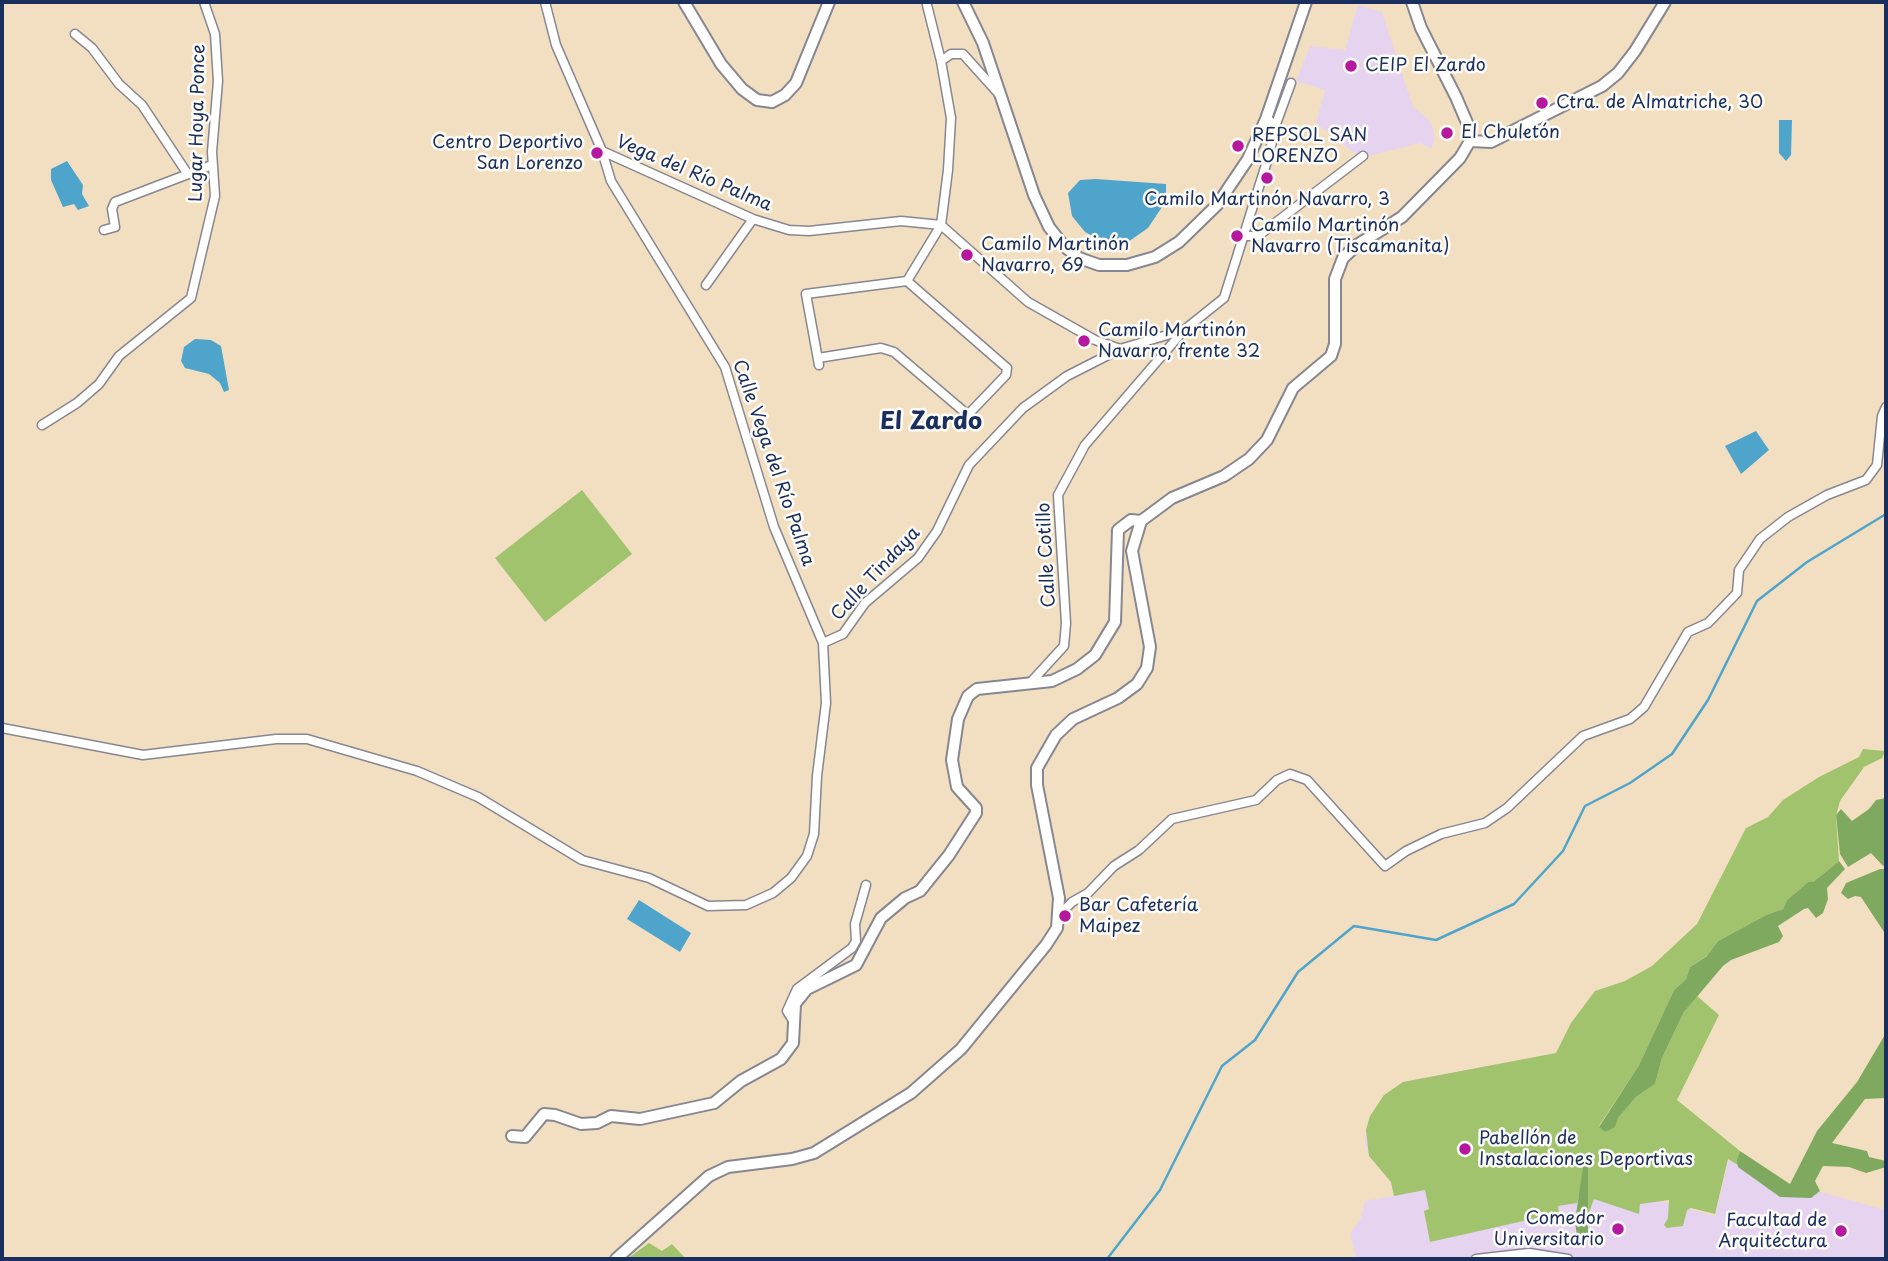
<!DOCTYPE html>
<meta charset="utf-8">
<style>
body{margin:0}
#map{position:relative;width:1888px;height:1261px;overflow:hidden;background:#f2dfc1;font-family:"Playpen Sans",sans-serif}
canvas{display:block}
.frame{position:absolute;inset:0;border:4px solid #1b2f5e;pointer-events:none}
</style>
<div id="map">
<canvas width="1888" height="1261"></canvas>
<div class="frame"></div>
</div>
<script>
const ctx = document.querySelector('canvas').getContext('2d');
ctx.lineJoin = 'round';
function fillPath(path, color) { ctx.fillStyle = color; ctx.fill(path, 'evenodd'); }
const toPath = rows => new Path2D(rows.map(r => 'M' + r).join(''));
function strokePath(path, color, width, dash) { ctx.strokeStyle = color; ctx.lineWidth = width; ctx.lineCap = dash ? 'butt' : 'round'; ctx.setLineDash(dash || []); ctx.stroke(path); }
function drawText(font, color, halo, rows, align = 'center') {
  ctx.font = font + ' "Playpen Sans",sans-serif'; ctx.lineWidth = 5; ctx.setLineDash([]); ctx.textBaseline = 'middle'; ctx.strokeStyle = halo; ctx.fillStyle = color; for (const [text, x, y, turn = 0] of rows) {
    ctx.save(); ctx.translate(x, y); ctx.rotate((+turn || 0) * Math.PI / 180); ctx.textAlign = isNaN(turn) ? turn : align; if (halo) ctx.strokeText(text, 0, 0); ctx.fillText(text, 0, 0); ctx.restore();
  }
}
fillPath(toPath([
 [1358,5,1382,12,1413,107,1431,122,1435,139,1431,149,1420,143,1372,155,1357,155,1316,123,1325,90,1296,81,1310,46,1345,50],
 [1556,1053,1570,1176,1715,1216,1729,1158,1769,1178,1886,1210,1886,1259,1356,1259,1350,1234,1361,1218,1365,1201,1394,1196,1391,1182,1369,1156,1365,1144,1366,1130,1384,1096,1403,1082]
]), '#e5d3f0');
fillPath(toPath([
 [582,490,632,554,545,622,495,558],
 [1863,749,1885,751,1882,758,1864,767,1840,801,1836,816,1839,861,1813,882,1808,882,1787,900,1783,909,1766,915,1718,941,1708,955,1690,967,1686,979,1674,990,1639,1065,1599,1126,1605,1132,1636,1097,1655,1084,1662,1058,1684,1012,1697,996,1719,1015,1677,1100,1740,1151,1738,1165,1728,1159,1715,1214,1691,1208,1687,1210,1683,1226,1667,1228,1664,1225,1668,1218,1669,1200,1640,1204,1639,1214,1594,1199,1587,1218,1588,1162,1577,1203,1558,1206,1559,1213,1430,1242,1424,1211,1429,1209,1425,1190,1394,1196,1391,1182,1369,1156,1366,1130,1370,1116,1384,1095,1403,1082,1556,1053,1571,1023,1595,991,1625,981,1652,966,1697,924,1746,828,1768,817,1783,800,1819,777,1859,757],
 [649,1243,662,1251,672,1244,686,1259,627,1259]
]), '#a1c36d');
fillPath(toPath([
 [1886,798,1886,864,1883,866,1871,853,1848,867,1840,854,1836,815,1841,809,1852,821,1869,809,1876,800],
 [1839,861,1845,869,1827,888,1828,899,1823,913,1816,918,1808,908,1804,909,1778,926,1783,936,1779,942,1731,960,1723,966,1684,1012,1662,1058,1655,1084,1636,1097,1618,1118,1615,1127,1605,1132,1599,1127,1639,1065,1674,990,1686,979,1690,967,1707,956,1718,941,1766,915,1783,909,1787,900,1808,882,1813,882],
 [1880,869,1886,869,1886,935,1861,897,1855,896,1848,899,1841,893,1846,883],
 [1886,1033,1886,1098,1865,1099,1832,1143,1867,1151,1869,1157,1886,1161,1886,1167,1866,1173,1849,1167,1823,1166,1815,1181,1820,1191,1811,1198,1780,1197,1738,1167,1737,1160,1740,1151,1790,1184,1817,1131,1857,1082],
 [1584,1161,1588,1162,1588,1235,1582,1245,1578,1244,1575,1221]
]), '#80a960');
fillPath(toPath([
 [1779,120,1792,120,1791,155,1786,161,1779,153],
 [67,161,83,185,82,194,89,206,78,210,74,204,63,207,51,180,51,169],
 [1096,179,1166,184,1166,201,1148,228,1128,242,1104,242,1085,232,1072,216,1068,193,1080,180],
 [195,339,211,340,221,346,229,390,224,392,220,383,209,374,185,368,181,361,184,347],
 [1756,431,1769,450,1741,474,1725,446],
 [639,900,691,933,680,952,627,919]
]), '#4fa4cb');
strokePath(toPath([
 [1107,1259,1160,1190,1222,1066,1255,1040,1298,972,1354,926,1436,940,1514,904,1563,851,1585,806,1630,783,1672,754,1708,700,1757,601,1807,562,1886,514]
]), '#4fa4cb', 2.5);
const street = toPath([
 [927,5,941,61],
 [75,34,92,48,119,84,142,105,187,173],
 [1276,124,1291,83],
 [602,151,753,219,789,230,809,231,901,221,941,225,1028,302,1095,340,1120,349,1184,330,1224,298,1269,155,1276,124,1266,119],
 [104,230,115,227,112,209,115,202,212,165],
 [1244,236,1258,236,1363,156],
 [907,281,941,225,948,170,951,118,941,61,951,54,963,54,999,94],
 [706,285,753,219],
 [818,358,881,348,894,352,968,415],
 [819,365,806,294,907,281,1007,368,1006,375,960,423],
 [42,425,77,403,99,384,119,356,191,298,215,196,212,152,218,81,215,34,204,2],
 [823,643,843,634,865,603,918,558,937,531,969,465,1023,408,1067,376,1120,349],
 [1031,682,1064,646,1066,623,1058,495,1085,445,1184,330],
 [2,728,143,755,276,739,307,739,417,771,478,797,582,860,649,878,708,906,746,905,773,893,791,878,807,856,814,834,817,776,826,703,823,643,774,527,725,367,611,181,602,151,556,45,545,2],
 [1059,915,1072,902,1088,893,1114,866,1139,850,1172,819,1256,800,1277,780,1290,774,1307,780,1385,866,1406,851,1441,834,1485,823,1507,808,1583,736,1630,719,1644,707,1688,632,1708,623,1737,593,1739,570,1760,539,1788,517,1827,495,1866,480,1877,465,1882,416,1886,407],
 [792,1019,787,1011,797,989,852,948,856,941,855,924,866,885],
 [1476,1259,1529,1253,1568,1259]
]);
const secondary = toPath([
 [684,2,721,64,742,89,757,100,772,102,785,95,796,83,829,2],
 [963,2,983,43,1034,195,1049,227,1064,246,1079,258,1099,265,1127,265,1155,257,1179,242,1217,205,1248,159,1266,119,1306,2],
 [1412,2,1421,28,1456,97,1468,125,1470,141],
 [1470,141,1491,142,1602,86,1618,73,1635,51,1665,2],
 [512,1136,525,1137,544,1114,555,1115,581,1124,597,1123,611,1116,640,1119,714,1103,741,1081,781,1059,793,1043,795,1004,807,989,856,965,881,918,905,898,920,891,949,855,976,813,976,808,957,787,952,760,958,719,968,696,977,689,1052,681,1077,669,1095,655,1115,622,1118,530,1131,520,1141,521],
 [616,1259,709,1176,728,1167,792,1159,814,1153,911,1093,961,1049,1046,945,1057,928,1059,898,1037,785,1037,768,1056,735,1073,719,1118,698,1137,684,1147,668,1150,647,1132,551,1141,521,1172,498,1224,476,1249,459,1267,440,1293,388,1331,356,1335,344,1335,279,1343,258,1357,245,1402,217,1460,158,1470,141]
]);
strokePath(street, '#868790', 11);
strokePath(secondary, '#868790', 14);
strokePath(street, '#fff', 8);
strokePath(secondary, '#fff', 10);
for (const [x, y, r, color] of [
 [1351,66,7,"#b5179e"],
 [1542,103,7,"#b5179e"],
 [1447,133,7,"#b5179e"],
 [1238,146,7,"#b5179e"],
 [597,153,7,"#b5179e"],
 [1267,178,7,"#b5179e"],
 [1237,236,7,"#b5179e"],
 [967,255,7,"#b5179e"],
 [1084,341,7,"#b5179e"],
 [1065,916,7,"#b5179e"],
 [1465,1149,7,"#b5179e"],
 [1618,1229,7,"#b5179e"],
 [1841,1231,7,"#b5179e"]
]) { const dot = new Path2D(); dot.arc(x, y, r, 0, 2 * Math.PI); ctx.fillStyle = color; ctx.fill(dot); strokePath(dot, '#fdfcf7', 2.5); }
drawText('18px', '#1b2f5e', '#fdfcf7', [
 ["CEIP El Zardo",1365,66],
 ["Ctra. de Almatriche, 30",1556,103],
 ["El Chuletón",1461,133],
 ["REPSOL SAN",1252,136],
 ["LORENZO",1252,157],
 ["Centro Deportivo",583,143,"right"],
 ["San Lorenzo",583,164,"right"],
 ["Camilo Martinón Navarro, 3",1267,200,"center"],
 ["Camilo Martinón",1251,226],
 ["Navarro (Tiscamanita)",1251,247],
 ["Camilo Martinón",981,245],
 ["Navarro, 69",981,266],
 ["Camilo Martinón",1098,331],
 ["Navarro, frente 32",1098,352],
 ["Bar Cafetería",1079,906],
 ["Maipez",1079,927],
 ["Pabellón de",1479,1139],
 ["Instalaciones Deportivas",1479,1160],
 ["Comedor",1604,1219,"right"],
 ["Universitario",1604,1240,"right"],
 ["Facultad de",1827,1221,"right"],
 ["Arquitéctura",1827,1242,"right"]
], 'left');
drawText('18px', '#1b2f5e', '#fdfcf7', [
 ["Lugar Hoya Ponce",198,123,-89],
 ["Vega del Río Palma",694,174,23],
 ["Calle Vega del Río Palma",773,463,71],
 ["Calle Cotillo",1047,555,-93],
 ["Calle Tindaya",876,574,-47]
]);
drawText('bold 24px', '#1b2f5e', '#fdfcf7', [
 ["El Zardo",931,422]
]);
</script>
